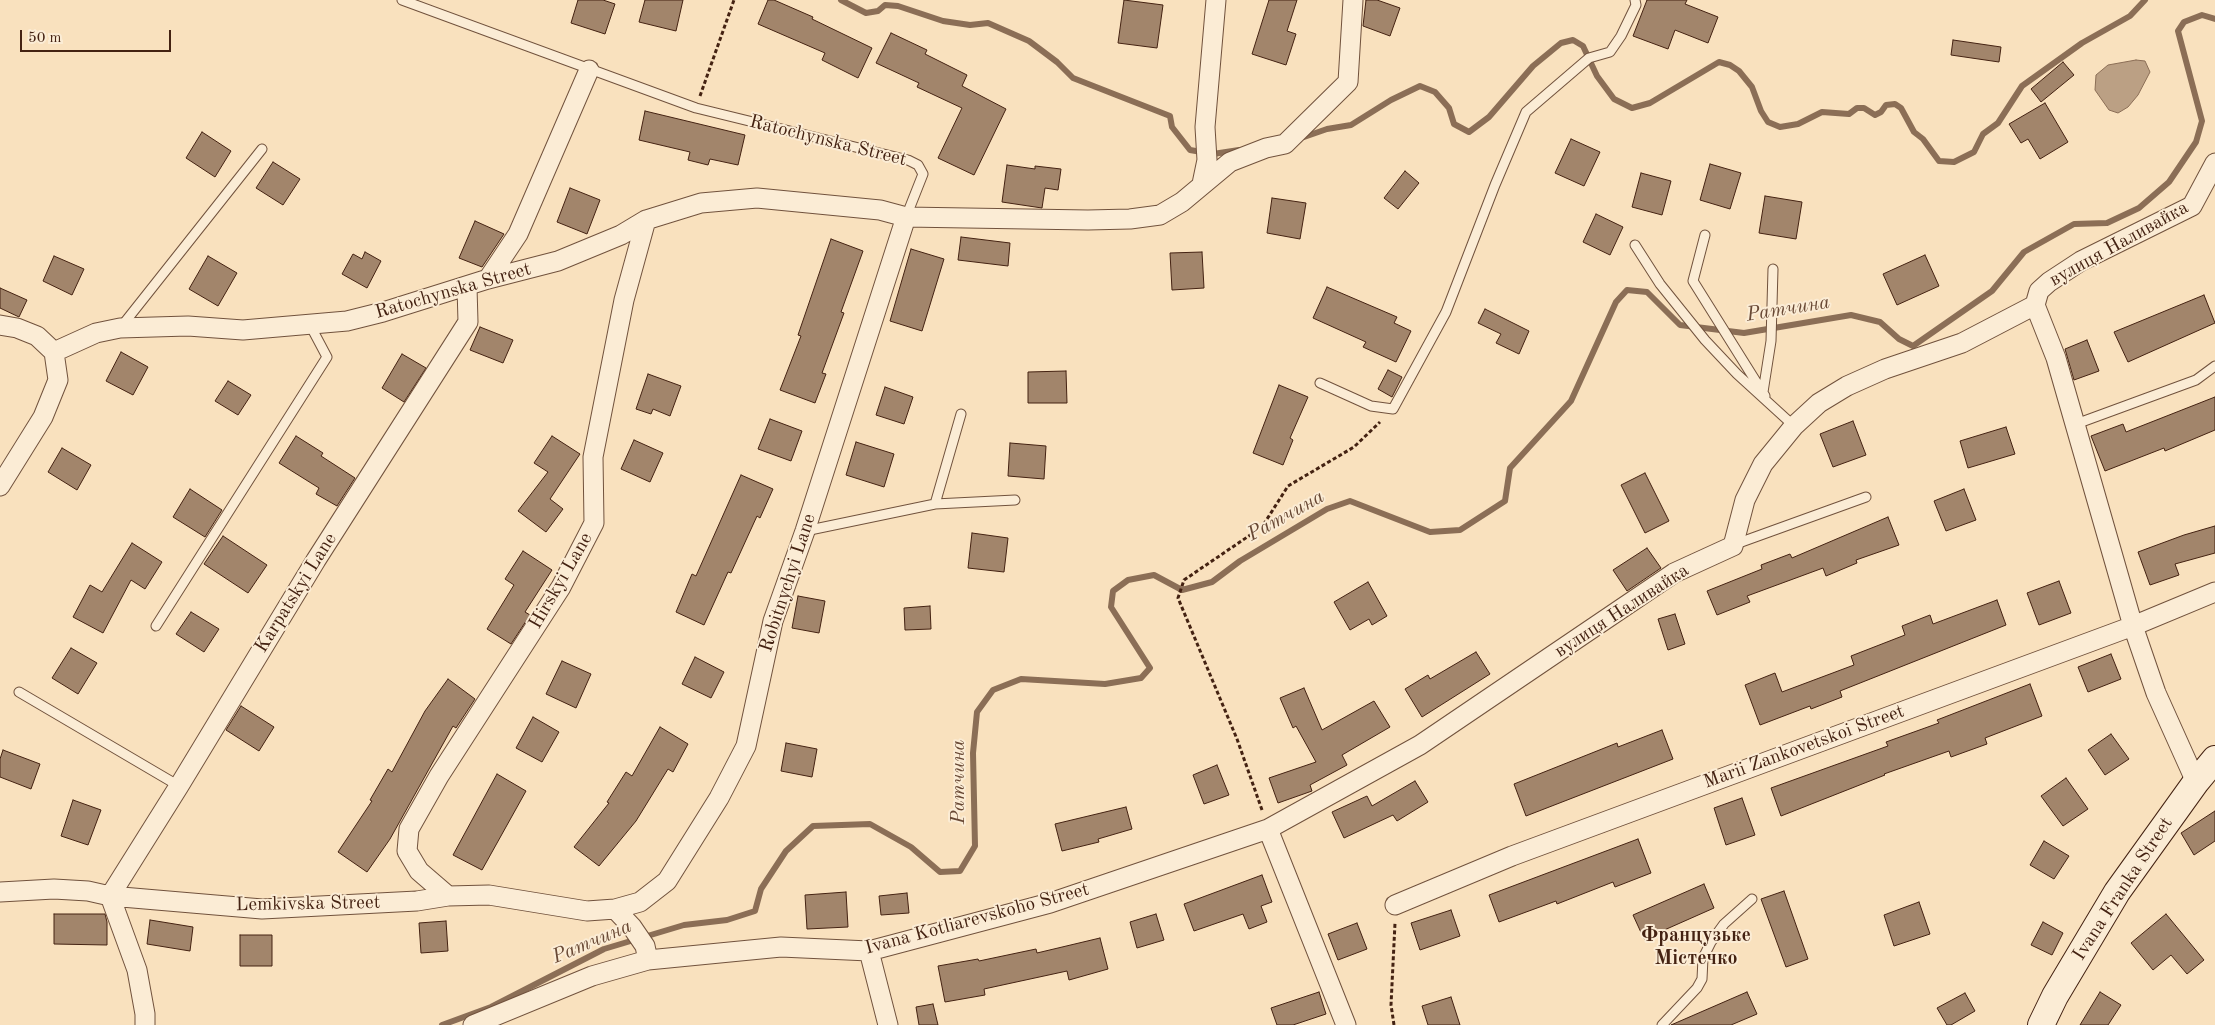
<!DOCTYPE html>
<meta charset="utf-8">
<style>
body{margin:0}
#map{position:relative;width:2215px;height:1025px;overflow:hidden;background:#f9e1be;font-family:"Old Standard TT",serif}
canvas{display:block}
.scale{position:absolute;left:20px;top:30px;width:151px;height:22px;box-sizing:border-box;border:2px solid #442212;border-top:0;padding-left:6px;font-size:15px;line-height:18px;white-space:nowrap;color:#442212;-webkit-text-stroke:4px #fbecd5;paint-order:stroke}
</style>
<div id="map">
<canvas width="2215" height="1025"></canvas>
<div class="scale">50 m</div>
</div>
<script>
const ctx = document.querySelector('canvas').getContext('2d');
ctx.lineJoin = 'round';
function fillPath(path, color) { ctx.fillStyle = color; ctx.fill(path, 'evenodd'); }
const toPath = rows => new Path2D(rows.map(r => 'M' + r).join(''));
function strokePath(path, color, width, dash) { ctx.strokeStyle = color; ctx.lineWidth = width; ctx.lineCap = dash ? 'butt' : 'round'; ctx.setLineDash(dash || []); ctx.stroke(path); }
function drawText(font, color, halo, rows, align = 'center') {
  ctx.font = font + ' "Old Standard TT",serif'; ctx.lineWidth = 4; ctx.setLineDash([]); ctx.textBaseline = 'middle'; ctx.strokeStyle = halo; ctx.fillStyle = color; for (const [text, x, y, turn = 0] of rows) {
    ctx.save(); ctx.translate(x, y); ctx.rotate((+turn || 0) * Math.PI / 180); ctx.textAlign = isNaN(turn) ? turn : align; if (halo) ctx.strokeText(text, 0, 0); ctx.fillText(text, 0, 0); ctx.restore();
  }
}
const water = toPath([
 [2136,60,2145,61,2150,72,2138,95,2128,107,2118,113,2109,110,2095,90,2096,75,2108,65,2136,60]
]);
fillPath(water, '#bba084');
strokePath(water, '#8b6e56', 1);
strokePath(toPath([
 [841,0,866,13,878,11,885,5,898,6,943,21,970,25,988,23,1029,41,1057,62,1073,78,1170,116,1172,127,1190,150,1213,154,1239,150],
 [1304,137,1327,129,1351,125,1391,100,1420,86,1435,92,1449,108,1454,124,1469,132,1489,117,1533,66,1561,43,1573,40,1583,46,1597,76,1614,99,1632,108,1650,103,1719,62,1730,65,1739,71,1752,87,1761,111,1768,122,1780,127,1798,124,1822,112,1849,114,1857,108,1864,108,1875,115,1881,112,1886,105,1895,104,1901,108,1914,132,1923,139,1939,161,1954,162,1974,152,1983,134,1998,123,2022,86,2082,43,2130,16,2145,0],
 [442,1025,491,1007,604,949,684,925,727,920,755,911,761,889,786,851,813,826,870,824,911,847,940,872,960,871,975,846,973,753,977,712,993,690,1021,679,1105,684,1141,678,1150,668,1111,607,1113,591,1128,580,1154,575,1182,590,1212,582,1240,561,1327,509,1350,501,1430,532,1460,530,1505,501,1510,468,1571,401,1616,302,1627,290,1647,292,1680,325,1744,333,1851,315,1880,322,1899,339,1913,346,1992,291,2024,252,2074,224,2107,223,2139,208,2169,182,2196,142,2202,121,2178,31,2184,22,2202,15,2215,19]
]), '#8b6e56', 6);
const building = toPath([
 [578,0,603,0,615,4,605,34,571,23,578,0],
 [645,0,683,0,676,31,639,22,645,0],
 [768,0,774,0,813,17,812,19,872,48,858,78,822,60,825,53,758,24,768,0],
 [1124,0,1163,5,1157,48,1118,43,1124,0],
 [1269,0,1297,0,1287,31,1296,34,1286,65,1252,54,1269,0],
 [1366,0,1377,0,1400,8,1390,36,1363,26,1366,0],
 [1647,0,1687,0,1685,4,1718,17,1708,43,1675,30,1668,49,1633,36,1647,0],
 [891,33,927,50,925,54,967,75,962,86,1006,109,974,175,938,158,962,108,917,87,919,83,876,63,891,33],
 [1953,40,2001,47,1999,62,1951,55,1953,40],
 [2063,62,2074,75,2041,102,2031,89,2063,62],
 [2045,103,2068,142,2040,159,2028,139,2021,143,2009,124,2045,103],
 [645,111,745,135,738,165,710,159,708,165,688,160,690,152,639,140,645,111],
 [202,132,231,151,215,177,186,158,202,132],
 [1571,139,1600,152,1584,186,1555,173,1571,139],
 [273,162,300,179,283,205,256,188,273,162],
 [1710,164,1741,173,1730,209,1700,200,1710,164],
 [1007,165,1035,169,1035,166,1061,169,1058,190,1045,188,1042,208,1002,202,1007,165],
 [1405,171,1419,183,1398,209,1384,198,1405,171],
 [1641,173,1671,181,1662,215,1632,207,1641,173],
 [570,188,600,200,587,234,557,222,570,188],
 [1765,196,1802,202,1796,239,1759,233,1765,196],
 [1272,198,1306,203,1300,239,1267,233,1272,198],
 [1596,214,1623,227,1610,255,1583,242,1596,214],
 [475,221,504,234,482,267,459,258,475,221],
 [961,237,1010,243,1008,266,958,260,961,237],
 [831,239,863,251,841,312,844,313,822,373,826,374,815,403,780,390,801,336,798,335,831,239],
 [911,249,944,259,922,331,890,321,911,249],
 [365,252,381,261,367,288,342,274,353,254,362,259,365,252],
 [1202,252,1204,288,1172,290,1170,253,1202,252],
 [1925,255,1939,286,1897,305,1883,274,1925,255],
 [54,256,84,269,72,295,43,281,54,256],
 [208,256,237,273,218,306,189,289,208,256],
 [1327,287,1397,317,1394,323,1411,331,1396,362,1363,347,1366,342,1313,318,1327,287],
 [0,288,27,300,19,317,0,308,0,288],
 [2204,295,2215,323,2128,362,2114,332,2204,295],
 [1485,309,1529,331,1519,354,1496,343,1501,334,1478,323,1485,309],
 [480,327,513,340,503,363,470,350,480,327],
 [2087,340,2099,371,2074,380,2065,349,2087,340],
 [121,352,148,367,133,395,106,381,121,352],
 [402,354,426,368,404,402,382,388,402,354],
 [1388,370,1402,377,1392,397,1378,389,1388,370],
 [1066,371,1067,403,1028,403,1028,372,1066,371],
 [648,374,681,386,670,416,653,409,651,414,636,409,648,374],
 [228,381,251,395,238,415,215,401,228,381],
 [1279,385,1308,397,1290,438,1293,440,1283,465,1253,453,1279,385],
 [885,387,913,397,904,424,876,415,885,387],
 [2215,397,2215,430,2165,451,2164,448,2105,471,2091,436,2123,424,2126,432,2215,397],
 [770,419,802,431,791,461,758,449,770,419],
 [1853,421,1866,455,1833,467,1820,434,1853,421],
 [2006,427,2015,454,1968,468,1960,441,2006,427],
 [296,436,323,453,321,456,355,478,337,506,316,494,319,488,279,463,296,436],
 [552,436,580,454,550,499,563,509,546,532,518,511,548,472,534,463,552,436],
 [634,440,663,453,650,482,621,469,634,440],
 [856,442,894,454,884,487,846,475,856,442],
 [1010,443,1046,446,1044,479,1008,476,1010,443],
 [62,448,91,465,77,490,48,472,62,448],
 [1645,473,1669,521,1645,533,1621,485,1645,473],
 [741,475,773,489,760,518,757,516,731,573,728,572,704,625,676,612,692,574,696,576,741,475],
 [190,489,222,510,205,537,173,517,190,489],
 [1964,489,1976,520,1946,531,1934,501,1964,489],
 [1888,517,1899,545,1856,560,1857,563,1826,576,1823,568,1747,596,1750,602,1717,615,1707,591,1762,569,1761,565,1790,554,1792,558,1888,517],
 [2215,526,2215,553,2175,564,2179,575,2150,585,2138,552,2184,535,2215,526],
 [972,533,1008,538,1004,572,968,568,972,533],
 [223,536,267,565,248,593,204,564,223,536],
 [132,543,162,562,145,589,131,580,103,633,73,617,90,585,102,592,132,543],
 [1647,548,1661,568,1627,591,1613,570,1647,548],
 [523,551,552,570,525,612,530,615,511,644,487,629,514,585,505,579,523,551],
 [2059,581,2071,613,2039,625,2027,593,2059,581],
 [1368,582,1387,616,1372,625,1369,619,1350,630,1334,602,1368,582],
 [798,596,825,601,819,633,792,628,798,596],
 [1997,600,2006,625,1840,691,1842,697,1811,709,1810,706,1760,725,1745,685,1775,673,1782,692,1854,665,1851,656,1905,635,1902,626,1930,615,1933,624,1997,600],
 [930,606,931,629,905,630,904,608,930,606],
 [191,612,219,629,204,652,176,634,191,612],
 [1675,614,1685,644,1668,650,1658,619,1675,614],
 [71,648,97,663,78,694,52,678,71,648],
 [1476,652,1490,674,1422,717,1405,689,1428,675,1430,679,1476,652],
 [2111,654,2121,679,2088,692,2078,667,2111,654],
 [695,657,724,672,711,698,682,684,695,657],
 [562,661,591,674,576,708,546,694,562,661],
 [448,679,475,699,456,728,453,726,390,839,367,872,338,852,372,801,370,800,388,769,392,772,425,711,448,679],
 [2030,684,2042,716,1985,738,1987,744,1951,757,1949,751,1884,774,1885,775,1781,816,1771,788,1888,746,1886,742,1939,723,1937,720,2030,684],
 [1304,688,1322,730,1374,701,1390,727,1342,755,1347,765,1310,785,1312,791,1278,803,1269,778,1316,762,1296,726,1293,728,1280,698,1304,688],
 [241,706,274,727,259,751,226,730,241,706],
 [533,717,559,732,542,762,516,748,533,717],
 [660,727,688,744,673,772,668,769,636,821,599,866,574,847,609,803,607,802,626,772,632,776,660,727],
 [1662,730,1673,759,1526,816,1514,784,1617,743,1618,747,1662,730],
 [2111,734,2129,759,2105,775,2088,750,2111,734],
 [786,743,817,749,812,777,781,771,786,743],
 [3,750,40,764,31,789,0,777,0,759,3,750],
 [1217,765,1229,795,1204,804,1193,775,1217,765],
 [497,774,526,791,482,870,453,855,497,774],
 [2066,778,2088,809,2063,826,2041,796,2066,778],
 [1415,781,1428,802,1397,821,1393,815,1344,838,1332,812,1367,796,1372,806,1415,781],
 [1742,798,1755,835,1726,845,1714,808,1742,798],
 [73,800,101,810,88,845,61,836,73,800],
 [1126,807,1132,829,1098,839,1099,842,1062,851,1055,824,1126,807],
 [2215,811,2215,841,2194,855,2181,833,2215,811],
 [1638,839,1651,873,1615,887,1613,882,1557,904,1556,901,1499,922,1489,895,1638,839],
 [2044,841,2069,856,2054,879,2030,865,2044,841],
 [1262,875,1272,902,1261,906,1267,922,1249,929,1243,914,1194,931,1184,904,1262,875],
 [1704,884,1714,908,1644,939,1633,915,1704,884],
 [1784,891,1808,959,1786,967,1761,899,1784,891],
 [846,892,848,927,807,929,805,895,846,892],
 [907,893,909,913,881,915,879,896,907,893],
 [1919,902,1930,934,1894,946,1884,915,1919,902],
 [1451,910,1460,936,1420,950,1411,923,1451,910],
 [54,914,105,914,107,922,107,945,54,944,54,914],
 [1156,914,1164,940,1137,948,1130,922,1156,914],
 [2166,914,2204,960,2187,974,2171,955,2153,970,2131,943,2166,914],
 [150,920,193,927,190,951,147,944,150,920],
 [446,921,448,951,421,953,419,923,446,921],
 [2043,922,2063,933,2052,955,2031,945,2043,922],
 [1357,923,1367,949,1338,960,1328,934,1357,923],
 [240,935,272,935,272,966,240,966,240,935],
 [1100,938,1108,969,1069,980,1067,971,984,989,985,995,945,1002,938,966,978,959,979,961,1036,949,1037,953,1100,938],
 [1319,992,1326,1014,1293,1025,1277,1025,1271,1008,1319,992],
 [1747,992,1757,1014,1731,1025,1671,1025,1747,992],
 [2100,992,2121,1005,2108,1025,2080,1025,2100,992],
 [1965,993,1975,1011,1951,1025,1947,1025,1937,1008,1965,993],
 [1451,997,1460,1025,1428,1025,1422,1006,1451,997],
 [933,1004,938,1025,919,1025,916,1007,933,1004]
]);
fillPath(building, '#a2856b');
strokePath(building, '#442212', 1);
const lane = toPath([
 [402,0,696,108,908,160,918,165,923,174,906,217],
 [1705,235,1693,281,1765,396],
 [1635,245,1660,284,1705,340,1737,374,1794,426],
 [121,327,262,149],
 [1320,383,1371,406,1393,409,1446,312,1495,185,1526,112,1589,58,1610,52,1621,36,1636,5,1635,0],
 [1763,392,1771,341,1773,269],
 [2076,424,2196,380,2215,366],
 [935,504,1015,500],
 [805,531,935,504,961,414],
 [1733,545,1866,497],
 [156,626,327,357,310,325],
 [19,692,179,786],
 [1662,1025,1697,988,1702,979,1703,958,1711,942,1724,924,1752,899]
]);
const street = toPath([
 [1202,184,1207,160,1205,127,1216,0],
 [488,279,518,234,589,70],
 [2035,305,2056,358,2133,626,2156,693,2196,782],
 [0,325,17,328,37,336,54,352,96,333,120,328,188,326,243,330,347,321,383,312,488,279,558,261,621,235,646,220,701,203,757,198,880,210,906,217,1088,220,1130,219,1160,215,1182,202,1230,162,1266,148,1285,144,1348,82,1353,0],
 [0,486,43,417,58,380,54,352],
 [1268,829,1346,1025],
 [0,892,54,889,88,891,110,896,262,909,417,901,448,896,489,895,587,911,615,909,640,902,667,881,719,798,746,746,773,621,805,531,906,217],
 [448,896,419,871,407,851,409,829,439,776,561,587,594,523,593,457,624,300,646,220],
 [1395,905,1512,856,2133,626,2215,592],
 [615,909,632,927,645,946,648,960],
 [869,951,888,1025],
 [145,1025,145,1014,137,970,110,896,179,786,316,560,468,322,467,287],
 [473,1025,592,976,648,960,781,947,869,951,1050,903,1268,829,1420,745,1674,573,1733,546,1745,500,1763,464,1794,426,1819,403,1847,386,1885,369,1962,343,2035,305,2039,291,2049,282,2081,261,2192,206,2215,163]
]);
const secondary = toPath([
 [2041,1025,2055,996,2117,892,2196,782,2215,759]
]);
strokePath(lane, '#71523d', 11);
strokePath(street, '#71523d', 21);
strokePath(secondary, '#442212', 28);
strokePath(toPath([
 [700,96,734,0],
 [1262,810,1237,739,1178,598,1184,580,1262,527,1288,486,1354,447,1380,422],
 [1394,1025,1391,1005,1395,923]
]), '#442212', 3, [4, 2.5]);
strokePath(lane, '#fbecd5', 9);
strokePath(street, '#fbecd5', 19);
strokePath(secondary, '#fbecd5', 26);
drawText('19px', '#442212', '#fbecd5', [
 ["Ratochynska Street",828,141,14],
 ["вулиця Наливайка",2119,244,-29],
 ["Ratochynska Street",453,291,-16],
 ["Hirskyi Lane",561,581,-60],
 ["Robitnychyi Lane",788,583,-72],
 ["Karpatskyi Lane",296,593,-58],
 ["вулиця Наливайка",1622,611,-33],
 ["Marii Zankovetskoi Street",1804,747,-20],
 ["Ivana Franka Street",2123,889,-57],
 ["Lemkivska Street",308,904,-1],
 ["Ivana Kotliarevskoho Street",977,919,-15]
]);
drawText('italic 20px', '#684834', '#fbecd5', [
 ["Ратчина",1788,309,-9],
 ["Ратчина",1286,516,-29],
 ["Ратчина",959,782,-90],
 ["Ратчина",592,942,-23]
]);
drawText('bold 20px', '#442212', '#fbecd5', [
 ["Французьке",1696,936],
 ["Містечко",1696,959]
]);
</script>
